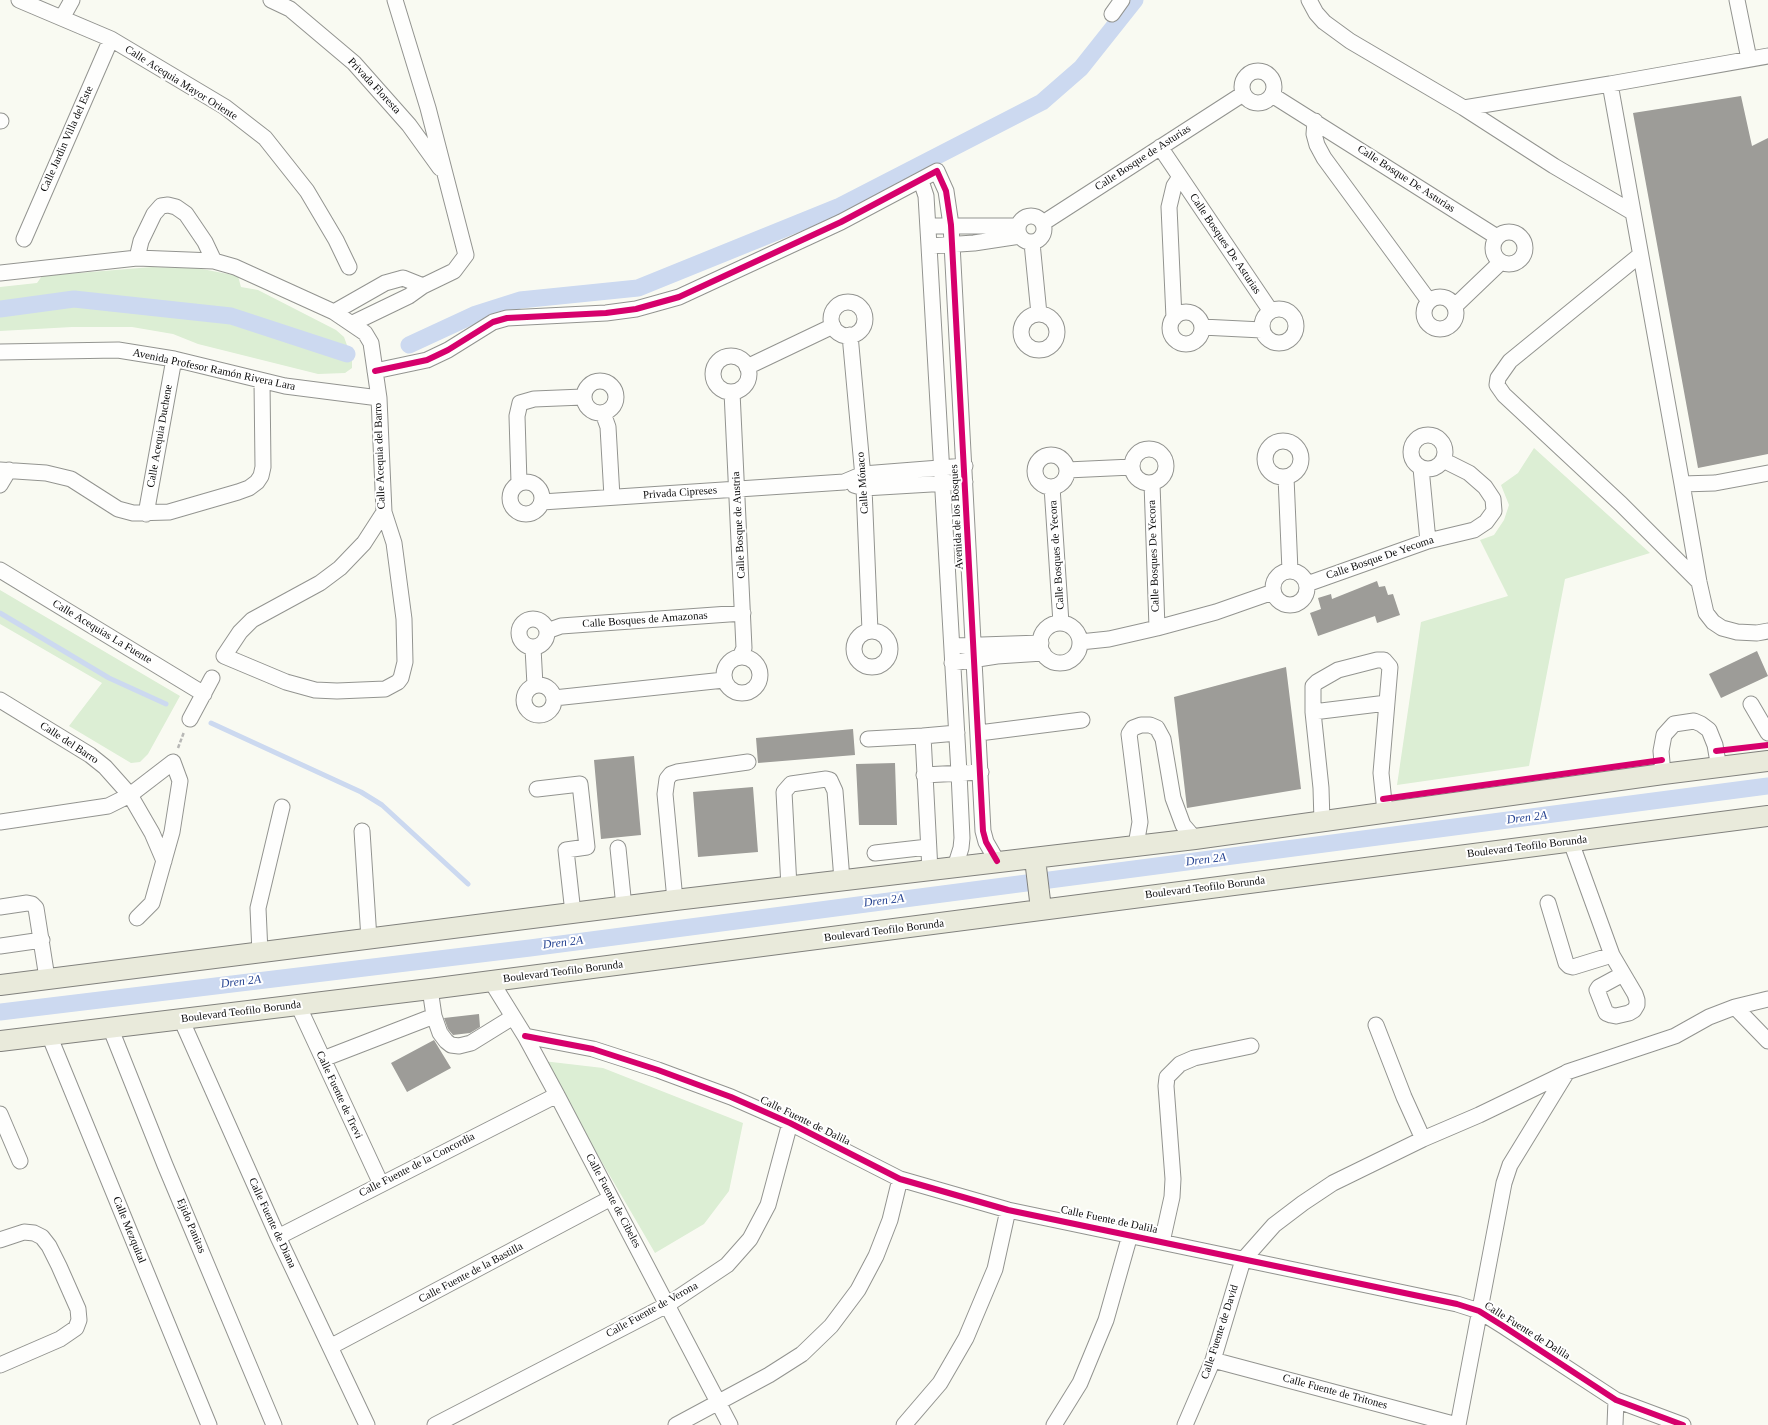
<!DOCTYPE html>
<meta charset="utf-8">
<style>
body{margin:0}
canvas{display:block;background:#f9faf2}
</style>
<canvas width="1768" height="1425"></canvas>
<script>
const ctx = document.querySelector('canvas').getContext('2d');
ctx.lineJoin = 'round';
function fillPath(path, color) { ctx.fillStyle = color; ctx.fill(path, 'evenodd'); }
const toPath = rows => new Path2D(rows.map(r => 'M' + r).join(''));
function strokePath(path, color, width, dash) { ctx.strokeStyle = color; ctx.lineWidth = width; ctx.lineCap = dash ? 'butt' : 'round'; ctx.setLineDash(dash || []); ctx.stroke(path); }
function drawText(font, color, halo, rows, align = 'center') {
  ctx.font = font + ' "Times New Roman",serif'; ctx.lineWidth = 4; ctx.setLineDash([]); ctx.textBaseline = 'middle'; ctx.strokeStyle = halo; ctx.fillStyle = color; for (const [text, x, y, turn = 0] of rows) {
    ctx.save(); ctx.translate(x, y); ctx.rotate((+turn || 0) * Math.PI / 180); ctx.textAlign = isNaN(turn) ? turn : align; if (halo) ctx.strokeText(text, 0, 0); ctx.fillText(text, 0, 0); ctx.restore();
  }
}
fillPath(toPath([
 [152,267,197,268,238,276,241,287,258,290,336,330,344,337,352,359,352,368,345,373,318,374,198,344,173,334,132,327,72,327,0,331,0,287,37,283,42,276],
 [1534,448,1650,553,1565,579,1529,766,1397,785,1421,622,1508,596,1480,540,1494,535,1504,520,1509,505,1501,485,1518,473],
 [0,590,180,696,148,754,140,762,131,763,69,726,102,683,0,624],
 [543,1061,603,1068,743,1123,729,1191,704,1224,655,1253]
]), '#dceed4');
strokePath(toPath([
 [0,613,109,678,166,704],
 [211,723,361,792,382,805,468,884]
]), '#ccd9f0', 5);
strokePath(toPath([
 [0,309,74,299,231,316,347,354],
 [409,345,476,314,520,300,638,288,838,207,1042,102,1081,68,1135,0],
 [0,1012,530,948,1768,786]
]), '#ccd9f0', 17);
fillPath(toPath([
 [1741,96,1752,146,1768,138,1768,454,1698,468,1633,113],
 [1377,581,1379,587,1385,586,1388,595,1393,594,1400,615,1377,623,1375,616,1318,636,1310,613,1321,609,1318,598,1331,594,1332,599],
 [1757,651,1768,676,1721,698,1709,674],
 [1286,667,1301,789,1187,808,1174,697],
 [853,729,855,755,758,763,756,738],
 [634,756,641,835,601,839,594,760],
 [895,763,897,825,859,825,856,764],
 [753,787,758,852,698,857,693,792],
 [479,1014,480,1027,470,1033,453,1035,448,1029,444,1018],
 [434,1040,451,1068,407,1092,391,1063]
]), '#9d9c98');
const minor = toPath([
 [19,0,111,39,225,107,265,138,307,191,336,240,349,267],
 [271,0,290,9,354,63,409,125,440,168],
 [1309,0,1316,13,1324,22,1350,41,1464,108,1554,166,1632,212],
 [1737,0,1749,59],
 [1112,14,1122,0],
 [62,18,72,0],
 [1768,56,1610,84,1682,484,1715,483,1768,473],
 '1242 87a16 16 0 1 1 32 0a16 16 0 1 1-32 0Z',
 [1272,95,1497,237],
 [1464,108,1610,84],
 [0,121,1,121],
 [1315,121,1314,134,1317,145,1324,158,1429,301],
 [1160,147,1270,310],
 [921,181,926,196,929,246,959,773,962,838,961,848,955,867],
 '1018 229a13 13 0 1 1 26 0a13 13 0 1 1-26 0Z',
 [1043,223,1243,94],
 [928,226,1018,226],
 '1493 248a16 16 0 1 1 32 0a16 16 0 1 1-32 0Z',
 [24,239,111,39],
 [1032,243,1039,314],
 [929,246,974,243,1020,236],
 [1640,255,1510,361,1498,378,1497,385,1504,395,1621,504,1699,582],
 [137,258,141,241,154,214,161,206,168,205,176,207,186,214,205,242,214,261],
 [0,273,137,258,214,261,235,267,334,312,365,333,371,343,379,398,384,512,394,543,404,619,405,662,401,678,398,682,385,689,337,691,315,690,286,682,224,656,240,632,252,620,320,583,340,568,364,543,384,512],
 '1424 313a16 16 0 1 1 32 0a16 16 0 1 1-32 0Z',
 '831 319a17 17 0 1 1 34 0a17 17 0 1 1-34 0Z',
 [1455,306,1501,262],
 '1262 326a17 17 0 1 1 34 0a17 17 0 1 1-34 0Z',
 [334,312,385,283,403,278,423,286],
 '1170 328a16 16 0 1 1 32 0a16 16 0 1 1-32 0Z',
 '1021 332a18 18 0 1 1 36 0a18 18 0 1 1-36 0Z',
 [1174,318,1169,207,1174,186,1180,177],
 [353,323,409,296,423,286,454,271,466,255,428,108,395,0],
 [1202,327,1262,330],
 [850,335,864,488,870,631],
 [0,352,118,350,174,359,285,386,379,398],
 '713 374a18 18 0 1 1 36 0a18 18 0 1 1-36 0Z',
 [747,367,833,326],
 [375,371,427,360,448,350,493,322,507,318,606,313,636,309,679,297,841,222,937,171,946,191,951,225,983,831,986,842,997,861],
 '584 397a16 16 0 1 1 32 0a16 16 0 1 1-32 0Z',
 [732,392,744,648,740,657],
 [603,413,608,427,612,497],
 '1411 452a17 17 0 1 1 34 0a17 17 0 1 1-34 0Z',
 '1265 459a18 18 0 1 1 36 0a18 18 0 1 1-36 0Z',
 '1132 466a17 17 0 1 1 34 0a17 17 0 1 1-34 0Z',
 '1035 471a16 16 0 1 1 32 0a16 16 0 1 1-32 0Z',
 [1421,468,1428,541],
 [0,470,46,473,71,479,118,509,133,513,169,512,238,492,249,488,257,482,261,476,263,467,262,382],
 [1067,470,1132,467],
 [1286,477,1290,571],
 '510 498a16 16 0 1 1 32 0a16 16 0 1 1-32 0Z',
 [519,483,517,416,520,403,534,399,583,397],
 [1152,483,1157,628],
 [1682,484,1699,582,1706,613,1713,622,1722,628,1737,632,1757,633,1768,631],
 [0,485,9,470],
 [854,485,864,488,965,482],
 [1052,487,1061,623],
 [542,502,844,482,863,474,965,466],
 [146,514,174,359],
 [0,570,204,694],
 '1273 588a17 17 0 1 1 34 0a17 17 0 1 1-34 0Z',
 [1307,584,1428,541,1474,530,1486,522,1494,511,1493,499,1485,487,1469,473,1443,460],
 '519 633a14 14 0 1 1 28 0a14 14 0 1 1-28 0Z',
 '1040 643a20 20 0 1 1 40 0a20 20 0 1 1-40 0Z',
 '854 649a18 18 0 1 1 36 0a18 18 0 1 1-36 0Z',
 [547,631,561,626,743,613],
 [1080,642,1109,639,1157,628,1216,612,1273,592],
 [952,646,1041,643],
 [533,648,535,685],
 '724 675a18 18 0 1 1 36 0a18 18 0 1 1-36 0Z',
 [952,663,997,656,1043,653],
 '524 700a15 15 0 1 1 30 0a15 15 0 1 1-30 0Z',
 [554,698,724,680],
 [0,700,90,755,105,767,130,795,152,833,164,861],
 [1751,704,1768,733],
 [1313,712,1321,788,1322,822],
 [190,719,212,678],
 [979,733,1082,720],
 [923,736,957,733],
 [868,739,923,736,930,871],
 [1663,774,1661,751,1664,735,1674,724,1694,721,1701,724,1709,730,1715,745,1719,768],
 [924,775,981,772],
 [537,789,580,784,587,847,566,850,573,913],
 [1385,812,1381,773,1390,667,1384,660,1377,660,1338,670,1317,682,1313,686,1313,712,1387,703],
 [0,822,108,806,130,795,173,762,180,781,172,832,152,903,137,918],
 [362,831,369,939],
 [1571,842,1612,955,1635,994,1637,1000,1637,1005,1634,1010,1629,1013,1616,1016,1611,1015,1606,1013,1597,990,1599,987,1623,974],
 [1136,845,1140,822,1129,734,1133,728,1141,725,1150,725,1157,728,1163,739,1173,798,1183,825,1195,839],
 [618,848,624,907],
 [875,853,928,847],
 [789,887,784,792,791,784,826,779,830,780,835,791,842,880],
 [675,900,665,794,667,779,671,774,677,772,748,762],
 [1548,903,1566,963,1569,966,1573,967,1612,955],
 [0,907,27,903,32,904,36,908,47,978],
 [0,946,42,940],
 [260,953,258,908,282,807],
 [491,981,525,1036,557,1095,730,1425],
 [298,1005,381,1184],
 [1735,1007,1768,1041],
 [434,1016,440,1033,446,1041,451,1045,459,1046,471,1043,513,1017],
 [181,1019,278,1237,367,1425],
 [110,1027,165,1165,274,1425],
 [49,1035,209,1425],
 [525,1036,593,1049,658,1070,731,1097,790,1123,900,1179,1008,1210,1457,1304,1479,1311,1503,1326,1616,1400,1683,1425],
 [323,1059,434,1016,430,989],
 [0,1114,20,1161],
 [1423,1139,1479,1115,1566,1073],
 [278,1237,557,1095],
 [0,1240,24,1232,34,1233,42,1237,49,1246,59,1266,78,1309,79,1320,76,1328,60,1339,0,1365],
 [1162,1242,1172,1197,1173,1179,1166,1086,1167,1077,1180,1064,1194,1058,1251,1046],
 [330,1347,611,1198],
 [1213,1360,1457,1425],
 [435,1425,667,1305,727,1265,750,1239,768,1205,790,1123],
 [676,1425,769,1375,802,1354,831,1326,858,1290,876,1256,890,1220,900,1179],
 [904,1425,940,1383,966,1338,995,1269,1008,1210],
 [1054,1425,1080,1383,1106,1320,1130,1235],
 [1185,1425,1213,1360,1243,1260,1274,1225,1303,1203,1333,1183,1423,1139,1404,1097,1376,1025],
 [1458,1425,1504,1183,1510,1165,1567,1072,1675,1036,1709,1017,1735,1007,1768,999],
 [1615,1425,1616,1400]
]);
const major = toPath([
 [1035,859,1041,909],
 [0,985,675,900,1195,839,1663,774,1768,761],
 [0,1041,430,989,1768,816]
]);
strokePath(minor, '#939490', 17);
strokePath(major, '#81817d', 22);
strokePath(toPath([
 [178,748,184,732]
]), '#b8b8b6', 2.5, [4, 2]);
strokePath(minor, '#fefefd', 15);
strokePath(major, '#e9eadb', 20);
strokePath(toPath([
 [375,371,427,360,448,350,493,322,507,318,606,313,636,309,679,297,841,222,937,171,946,191,951,225,983,831,986,842,997,861],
 [1716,751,1768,745],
 [1383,799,1662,760],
 [525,1036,593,1049,658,1070,731,1097,790,1123,900,1179,1008,1210,1457,1304,1479,1311,1503,1326,1616,1400,1683,1425]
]), '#d6006c', 6);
drawText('11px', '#0d0d0d', '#fff', [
 ["Calle Acequia Mayor Oriente",181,83,32],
 ["Privada Floresta",374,86,47],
 ["Calle Jardin Villa del Este",67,139,-66],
 ["Calle Bosque de Asturias",1143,158,-33],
 ["Calle Bosque De Asturias",1406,179,33],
 ["Calle Bosques De Asturias",1225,244,56],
 ["Avenida Profesor Ramón Rivera Lara",214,370,12],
 ["Calle Acequia Duchene",160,436,-80],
 ["Calle Acequia del Barro",380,456,-92],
 ["Calle Mónaco",863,483,-94],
 ["Privada Cipreses",680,493,-4],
 ["Avenida de los Bosques",957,517,-93],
 ["Calle Bosque de Austria",739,525,-93],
 ["Calle Bosques de Yecora",1057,555,-94],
 ["Calle Bosques De Yecora",1154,556,-92],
 ["Calle Bosque De Yecoma",1380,558,-19],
 ["Calle Bosques de Amazonas",645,620,-4],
 ["Calle Acequias La Fuente",102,632,31],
 ["Calle del Barro",69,743,33],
 ["Boulevard Teofilo Borunda",1527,847,-7],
 ["Boulevard Teofilo Borunda",1205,888,-7],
 ["Boulevard Teofilo Borunda",884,931,-7],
 ["Boulevard Teofilo Borunda",563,972,-7],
 ["Boulevard Teofilo Borunda",241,1012,-7],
 ["Calle Fuente de Trevi",339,1095,65],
 ["Calle Fuente de Dalila",805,1121,26],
 ["Calle Fuente de la Concordia",417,1165,-27],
 ["Calle Fuente de Cibeles",613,1201,62],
 ["Calle Fuente de Dalila",1109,1220,12],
 ["Calle Fuente de Diana",272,1223,65],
 ["Ejido Panitas",191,1226,67],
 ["Calle Mezquital",129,1230,68],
 ["Calle Fuente de la Bastilla",471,1273,-28],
 ["Calle Fuente de Verona",652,1310,-29],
 ["Calle Fuente de Dalila",1527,1331,32],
 ["Calle Fuente de David",1220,1332,-72],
 ["Calle Fuente de Tritones",1335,1392,15]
]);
drawText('italic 12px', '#244291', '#fff', [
 ["Dren 2A",1527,818,-7],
 ["Dren 2A",1206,860,-7],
 ["Dren 2A",884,901,-7],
 ["Dren 2A",563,943,-7],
 ["Dren 2A",241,982,-7]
]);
</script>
